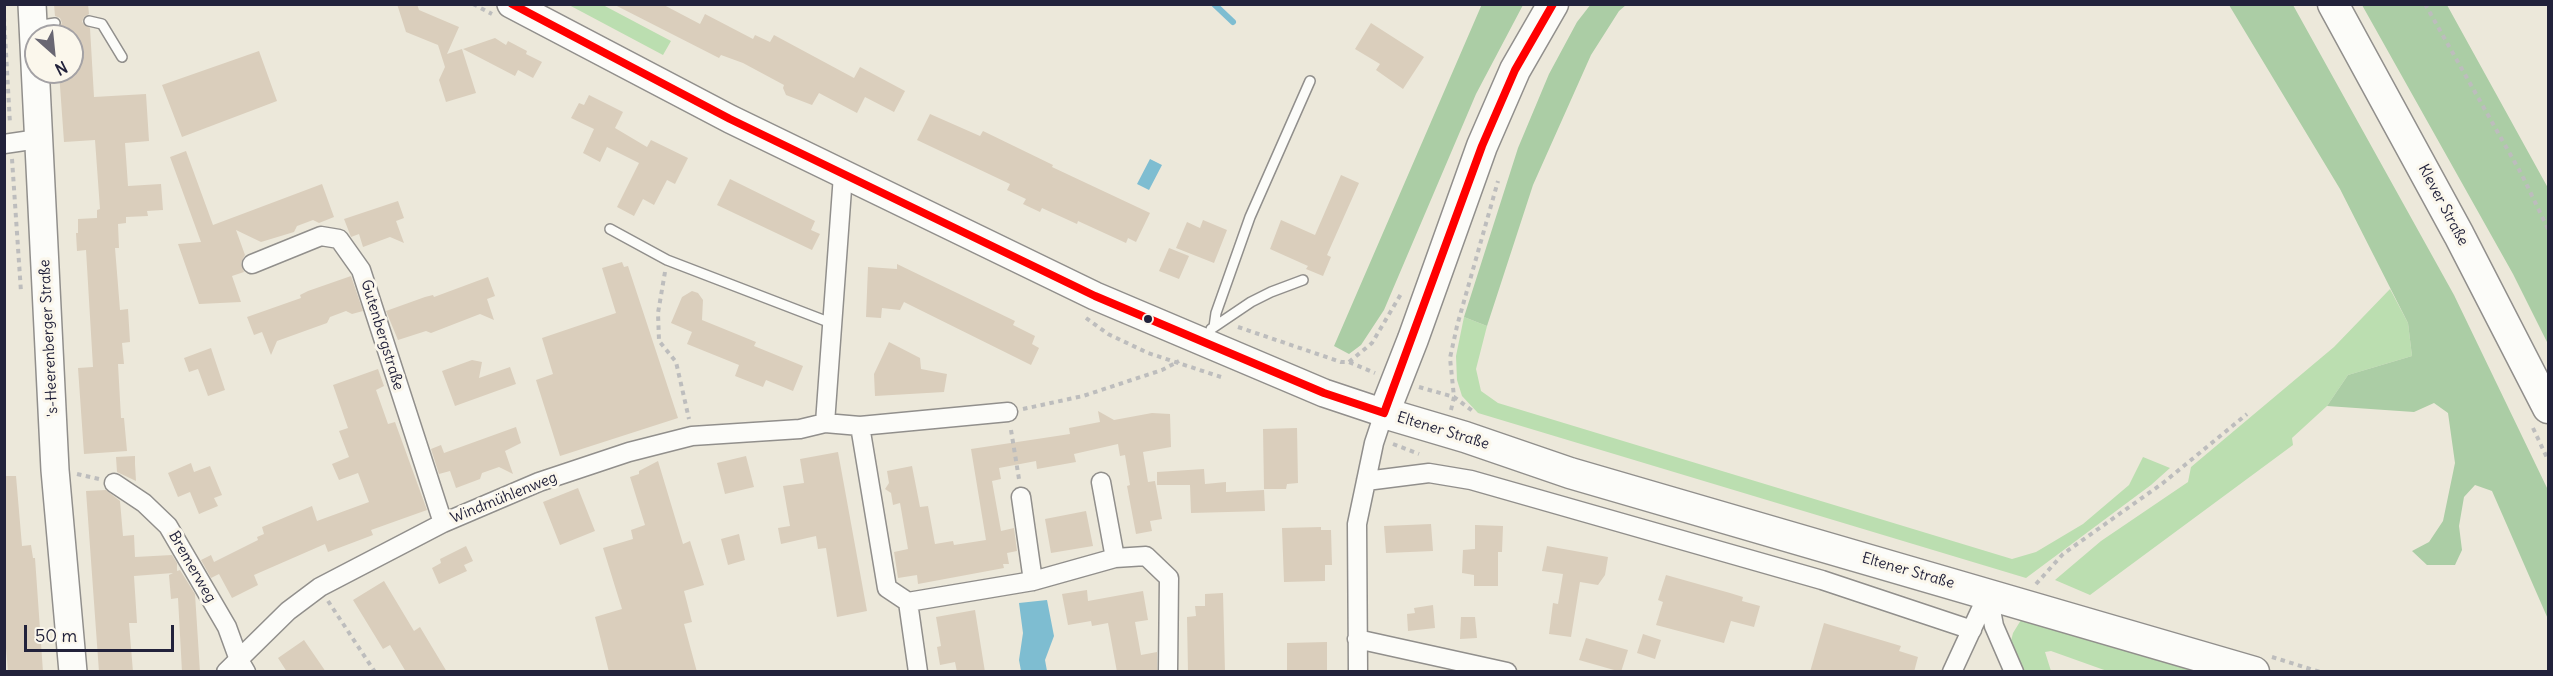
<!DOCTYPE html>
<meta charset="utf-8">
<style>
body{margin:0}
#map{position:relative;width:2553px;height:676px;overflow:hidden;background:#ece8da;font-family:Delius,sans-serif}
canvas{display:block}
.frame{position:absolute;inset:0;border:6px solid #22223b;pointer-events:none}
.north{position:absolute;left:24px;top:24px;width:60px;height:60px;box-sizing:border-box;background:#fbf7ec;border:2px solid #a4a2a5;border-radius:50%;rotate:153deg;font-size:16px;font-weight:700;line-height:24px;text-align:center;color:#22223b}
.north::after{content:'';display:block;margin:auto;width:21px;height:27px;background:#696773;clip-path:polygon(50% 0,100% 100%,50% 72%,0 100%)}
.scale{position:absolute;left:24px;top:625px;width:150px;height:27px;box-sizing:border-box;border:3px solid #22223b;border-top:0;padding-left:8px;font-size:18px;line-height:21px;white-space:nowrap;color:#22223b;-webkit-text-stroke:4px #fbf7ec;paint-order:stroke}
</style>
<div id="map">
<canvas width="2553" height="676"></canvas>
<div class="frame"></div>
<div class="north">N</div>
<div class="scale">50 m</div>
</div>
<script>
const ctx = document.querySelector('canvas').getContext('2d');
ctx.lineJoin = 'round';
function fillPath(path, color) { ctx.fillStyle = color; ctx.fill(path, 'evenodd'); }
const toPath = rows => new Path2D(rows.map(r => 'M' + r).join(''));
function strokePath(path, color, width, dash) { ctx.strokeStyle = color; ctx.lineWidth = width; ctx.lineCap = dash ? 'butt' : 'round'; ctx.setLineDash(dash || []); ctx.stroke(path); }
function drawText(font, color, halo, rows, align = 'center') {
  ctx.font = font + ' Delius,sans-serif'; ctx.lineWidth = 6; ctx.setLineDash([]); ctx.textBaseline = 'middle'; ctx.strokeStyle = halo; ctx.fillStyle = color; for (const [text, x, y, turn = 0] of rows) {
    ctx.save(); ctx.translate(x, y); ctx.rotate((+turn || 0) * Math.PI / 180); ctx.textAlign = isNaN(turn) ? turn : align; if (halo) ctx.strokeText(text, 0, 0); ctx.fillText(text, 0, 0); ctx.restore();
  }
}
fillPath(toPath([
 [569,5,603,5,671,41,663,55],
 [2390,289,2408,323,2412,356,2348,375,2327,406,2292,438,2293,445,2090,595,2055,580,2101,541,2188,482,2191,467,2334,347],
 [1464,317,1487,326,1476,369,1481,391,1498,403,2012,559,2036,552,2083,524,2129,485,2143,457,2170,468,2151,485,2026,578,1478,413,1462,396,1457,380,1456,356],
 [2021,620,2211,671,2107,671,2051,651,2045,652,2051,671,2024,671,2011,641,2013,633]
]), '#bbdeb0');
fillPath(toPath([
 [1482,4,1523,5,1476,94,1384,310,1361,345,1349,354,1334,346],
 [1591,4,1626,5,1619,11,1591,55,1533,185,1487,326,1464,317,1518,148,1549,74,1577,22],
 [2229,5,2293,5,2454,295,2548,490,2548,619,2492,491,2475,485,2464,497,2459,526,2462,550,2455,565,2427,565,2412,551,2429,542,2443,521,2455,463,2448,413,2434,403,2414,412,2327,406,2348,375,2412,356,2408,323,2340,189],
 [2362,5,2447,5,2548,188,2548,344,2513,274]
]), '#abcda5');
fillPath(toPath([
 [1150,159,1162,165,1149,190,1137,184],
 [1047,600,1054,636,1045,660,1047,671,1021,671,1019,660,1023,633,1019,603]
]), '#7ebdd1');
strokePath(toPath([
 [1214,4,1233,22]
]), '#7ebdd1', 6);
fillPath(toPath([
 [54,4,88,4,89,14,84,17,82,22,90,28,94,97,146,94,149,141,125,143,128,186,161,184,163,210,147,211,148,216,126,217,126,223,118,224,119,248,115,248,120,310,128,309,130,342,122,343,124,364,118,364,121,418,124,418,127,451,84,454,78,368,93,367,86,250,77,251,76,233,78,233,78,219,97,218,97,210,100,209,95,140,64,142,59,72,72,72,72,36,56,36,56,30,62,23,60,18,55,16],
 [397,4,417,4,419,10,459,27,447,54,462,49,476,93,446,102,439,80,445,67,438,45,406,32],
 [613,4,662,4,700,24,705,14,753,39,755,35,770,42,774,35,854,78,860,67,905,91,894,112,865,97,857,113,819,93,812,105,786,95,783,88,784,85,743,63,721,55,719,58],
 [1371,23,1424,57,1403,89,1376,70,1380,64,1355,49],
 [495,38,506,45,508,41,527,51,526,54,542,62,533,78,518,70,515,76,463,49],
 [259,51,277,101,182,137,162,85],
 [589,95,623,112,615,128,647,147,651,140,688,158,675,184,667,180,654,205,643,199,634,216,617,207,639,163,607,147,600,162,583,153,594,129,571,118,579,103,584,105],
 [930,114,980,136,983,131,1053,165,1052,167,1150,213,1136,242,1128,238,1126,243,1078,221,1077,224,1042,208,1040,212,1023,204,1026,199,1007,190,1010,184,917,140],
 [186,151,213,225,322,184,334,217,319,223,313,220,297,226,294,232,261,242,236,230,245,255,241,263,244,272,232,276,241,302,199,304,178,244,201,242,170,157],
 [1341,175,1359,183,1327,255,1331,257,1323,276,1306,269,1308,266,1270,249,1281,220,1315,235],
 [730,179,815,221,811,230,820,234,812,250,717,205],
 [398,201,404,218,396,221,404,243,390,237,363,247,359,234,351,237,344,219],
 [1203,220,1227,230,1214,263,1176,248,1187,222,1200,228],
 [1169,248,1189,256,1179,279,1159,271],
 [622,262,624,267,628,266,678,418,560,456,536,380,553,374,542,338,616,313,602,268],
 [897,264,1015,321,1013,325,1035,336,1032,344,1039,348,1031,365,904,302,900,310,882,308,881,318,866,317,868,267,897,269],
 [351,276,363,311,352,314,346,311,330,317,327,323,277,341,271,355,262,332,254,335,247,317,301,298,300,295,308,291],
 [488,277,495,296,487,299,494,320,480,314,431,333,426,331,398,340,386,311,425,297,433,295,434,297],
 [692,291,698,293,703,300,702,320,756,342,754,346,803,366,793,391,766,380,763,387,735,376,739,365,687,344,692,332,671,323,682,297],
 [889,342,920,358,921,369,947,374,944,392,875,396,874,374],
 [211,348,225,390,208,396,198,369,189,372,184,358],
 [472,360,482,362,479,378,510,367,516,384,455,406,442,371],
 [378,369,384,386,376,390,388,424,395,422,427,510,371,530,373,535,328,552,325,544,254,575,258,585,232,598,219,574,211,578,201,560,211,555,214,562,258,540,257,537,264,534,262,527,312,506,317,521,369,502,358,473,339,480,332,464,349,457,339,431,348,428,333,385],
 [1098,411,1114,420,1152,413,1170,414,1171,447,1143,452,1148,482,1155,481,1162,519,1150,521,1152,531,1136,534,1127,486,1130,485,1125,455,1120,456,1118,444,1074,454,1076,462,1037,469,1036,461,999,468,1001,479,992,481,1001,531,1014,528,1017,551,1007,553,1009,564,1003,564,1004,568,918,584,917,575,898,578,894,552,908,549,900,503,893,505,891,493,885,489,889,483,887,471,912,466,920,507,928,506,935,544,953,541,954,545,986,540,971,449,1070,434,1069,428,1100,422],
 [516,427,521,443,505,451,513,474,499,467,482,473,480,479,456,488,450,471,439,474,431,449,441,445,444,453],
 [1297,428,1298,483,1287,484,1286,489,1264,489,1263,429],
 [838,452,867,611,837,617,826,548,818,549,816,536,781,544,778,528,790,526,783,486,804,483,800,459],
 [135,456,135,464,136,481,117,472,116,457],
 [746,456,754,487,725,494,717,463],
 [658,461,683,544,690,541,704,585,684,591,692,622,684,624,697,672,609,672,595,617,622,609,603,548,633,539,631,530,645,525,630,477,639,474,639,471],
 [191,463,194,472,210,466,222,495,214,498,218,506,199,514,190,492,178,497,168,473],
 [1204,469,1205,484,1226,482,1226,492,1264,490,1265,511,1191,513,1190,485,1157,485,1157,472],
 [4,476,16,476,22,546,31,545,33,558,35,558,43,672,8,672,4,624],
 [578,488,595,531,560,545,543,502],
 [106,490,120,501,123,536,134,535,135,557,172,555,177,563,177,571,180,570,195,594,200,672,182,672,178,598,171,599,169,575,173,573,134,576,137,623,129,623,133,672,99,672,86,491],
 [1086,511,1093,546,1051,553,1045,519],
 [1431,524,1433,551,1386,553,1384,526],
 [1475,525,1503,526,1502,552,1498,552,1498,586,1474,586,1474,575,1462,573,1463,550,1475,549],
 [1321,527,1321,530,1331,530,1332,565,1325,565,1325,581,1284,582,1282,528],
 [739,534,745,560,728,565,721,539],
 [466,546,473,561,464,565,467,571,439,584,432,568,441,563,440,559],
 [1547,546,1608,557,1605,575,1598,585,1580,582,1571,637,1549,634,1553,603,1558,604,1563,574,1542,571],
 [1666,575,1730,593,1743,597,1742,601,1760,606,1754,627,1731,621,1724,643,1656,625,1663,602,1658,600],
 [384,581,414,631,420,627,447,672,406,672,390,645,383,649,353,600],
 [1087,590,1088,601,1143,591,1148,620,1135,622,1141,655,1157,652,1157,672,1117,672,1108,623,1092,626,1091,621,1068,625,1062,594],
 [1223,593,1225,672,1188,672,1187,617,1196,616,1195,606,1205,606,1205,594],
 [1433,605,1435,628,1408,631,1407,614,1415,613,1414,608],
 [975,610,985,672,957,672,955,662,940,665,937,647,941,646,936,617],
 [1461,617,1475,617,1477,638,1460,639],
 [1824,623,1901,646,1899,651,1918,657,1914,672,1810,672],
 [1643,634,1661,640,1655,659,1637,653],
 [1586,638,1628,650,1621,672,1579,660],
 [304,640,326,672,287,672,278,658],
 [1327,642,1327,672,1287,672,1287,643]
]), '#dacebc');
const lane = toPath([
 [89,21,102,24,122,57],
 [35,26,55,23],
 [610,229,667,260,831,323],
 [1214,327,1216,313,1250,217,1310,81],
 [1211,329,1251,302,1271,292,1303,280]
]);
const street = toPath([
 [4,144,38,139],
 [252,264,321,236,339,239,361,270,443,523],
 [825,423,860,426,1008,412],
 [860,426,887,588,908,602,918,672],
 [1366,481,1429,473,1471,480,1822,580,1972,630],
 [1101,482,1115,558],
 [114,483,144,503,168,526,227,627,239,660,246,672],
 [1021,497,1033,581],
 [1988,594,1994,626,2014,672],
 [908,602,1033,581,1115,558,1146,556,1169,578,1168,672],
 [1357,639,1507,672],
 [226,672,288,611,320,587,443,523,539,482,629,452,692,436,800,429,825,423,843,175],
 [1358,672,1357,524,1374,443,1384,413],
 [1952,672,1988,594]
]);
const secondary = toPath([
 [32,4,55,470,73,672],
 [511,4,730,119,1095,296,1324,393,1384,413]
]);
const primary = toPath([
 [1553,4,1515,70,1482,146,1413,339,1384,413,1465,437,1570,473,2254,672],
 [2333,4,2459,235,2548,408]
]);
strokePath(lane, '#918f8c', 12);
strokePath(street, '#918f8c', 21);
strokePath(secondary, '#918f8c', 30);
strokePath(primary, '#918f8c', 33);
strokePath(toPath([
 [473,4,492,14],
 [2425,4,2522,175,2548,229],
 [4,17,10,124],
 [12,159,21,292],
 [665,272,658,313,659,341,676,362,689,419],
 [1086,318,1108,334,1148,353,1221,377],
 [1238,327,1341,362,1349,362,1375,373],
 [1349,362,1372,343,1401,294],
 [1419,387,1454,397,1474,412],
 [1023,409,1083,396,1162,370,1179,361],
 [1451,410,1454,397,1450,358,1457,326,1498,181],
 [2533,428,2548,460],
 [1011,430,1019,479],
 [1393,444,1419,454],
 [77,474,99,479],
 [2036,584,2063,554,2163,483,2247,414],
 [328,601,375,672],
 [2272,657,2320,672]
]), '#bdbdbd', 4, [4.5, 4.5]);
strokePath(lane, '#fcfcf9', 9);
strokePath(street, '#fcfcf9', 18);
strokePath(secondary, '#fcfcf9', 27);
strokePath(primary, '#fcfcf9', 30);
strokePath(toPath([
 [512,4,730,119,1095,296,1324,393,1384,413],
 [1384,413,1482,146,1515,70,1553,4]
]), '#f00', 8);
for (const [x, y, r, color] of [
 [1148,319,5,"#22223b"]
]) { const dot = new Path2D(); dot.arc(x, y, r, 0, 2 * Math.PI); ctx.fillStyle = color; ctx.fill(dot); strokePath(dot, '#fbf7ec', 2); }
drawText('15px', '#22223b', '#fbf7ec', [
 ["Klever Straße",2443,205,62],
 ["Gutenbergstraße",382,335,73],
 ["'s-Heerenberger Straße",49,338,-93],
 ["Eltener Straße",1443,431,17],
 ["Windmühlenweg",504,498,-22],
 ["Bremerweg",192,567,60],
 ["Eltener Straße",1908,571,16]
]);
</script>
